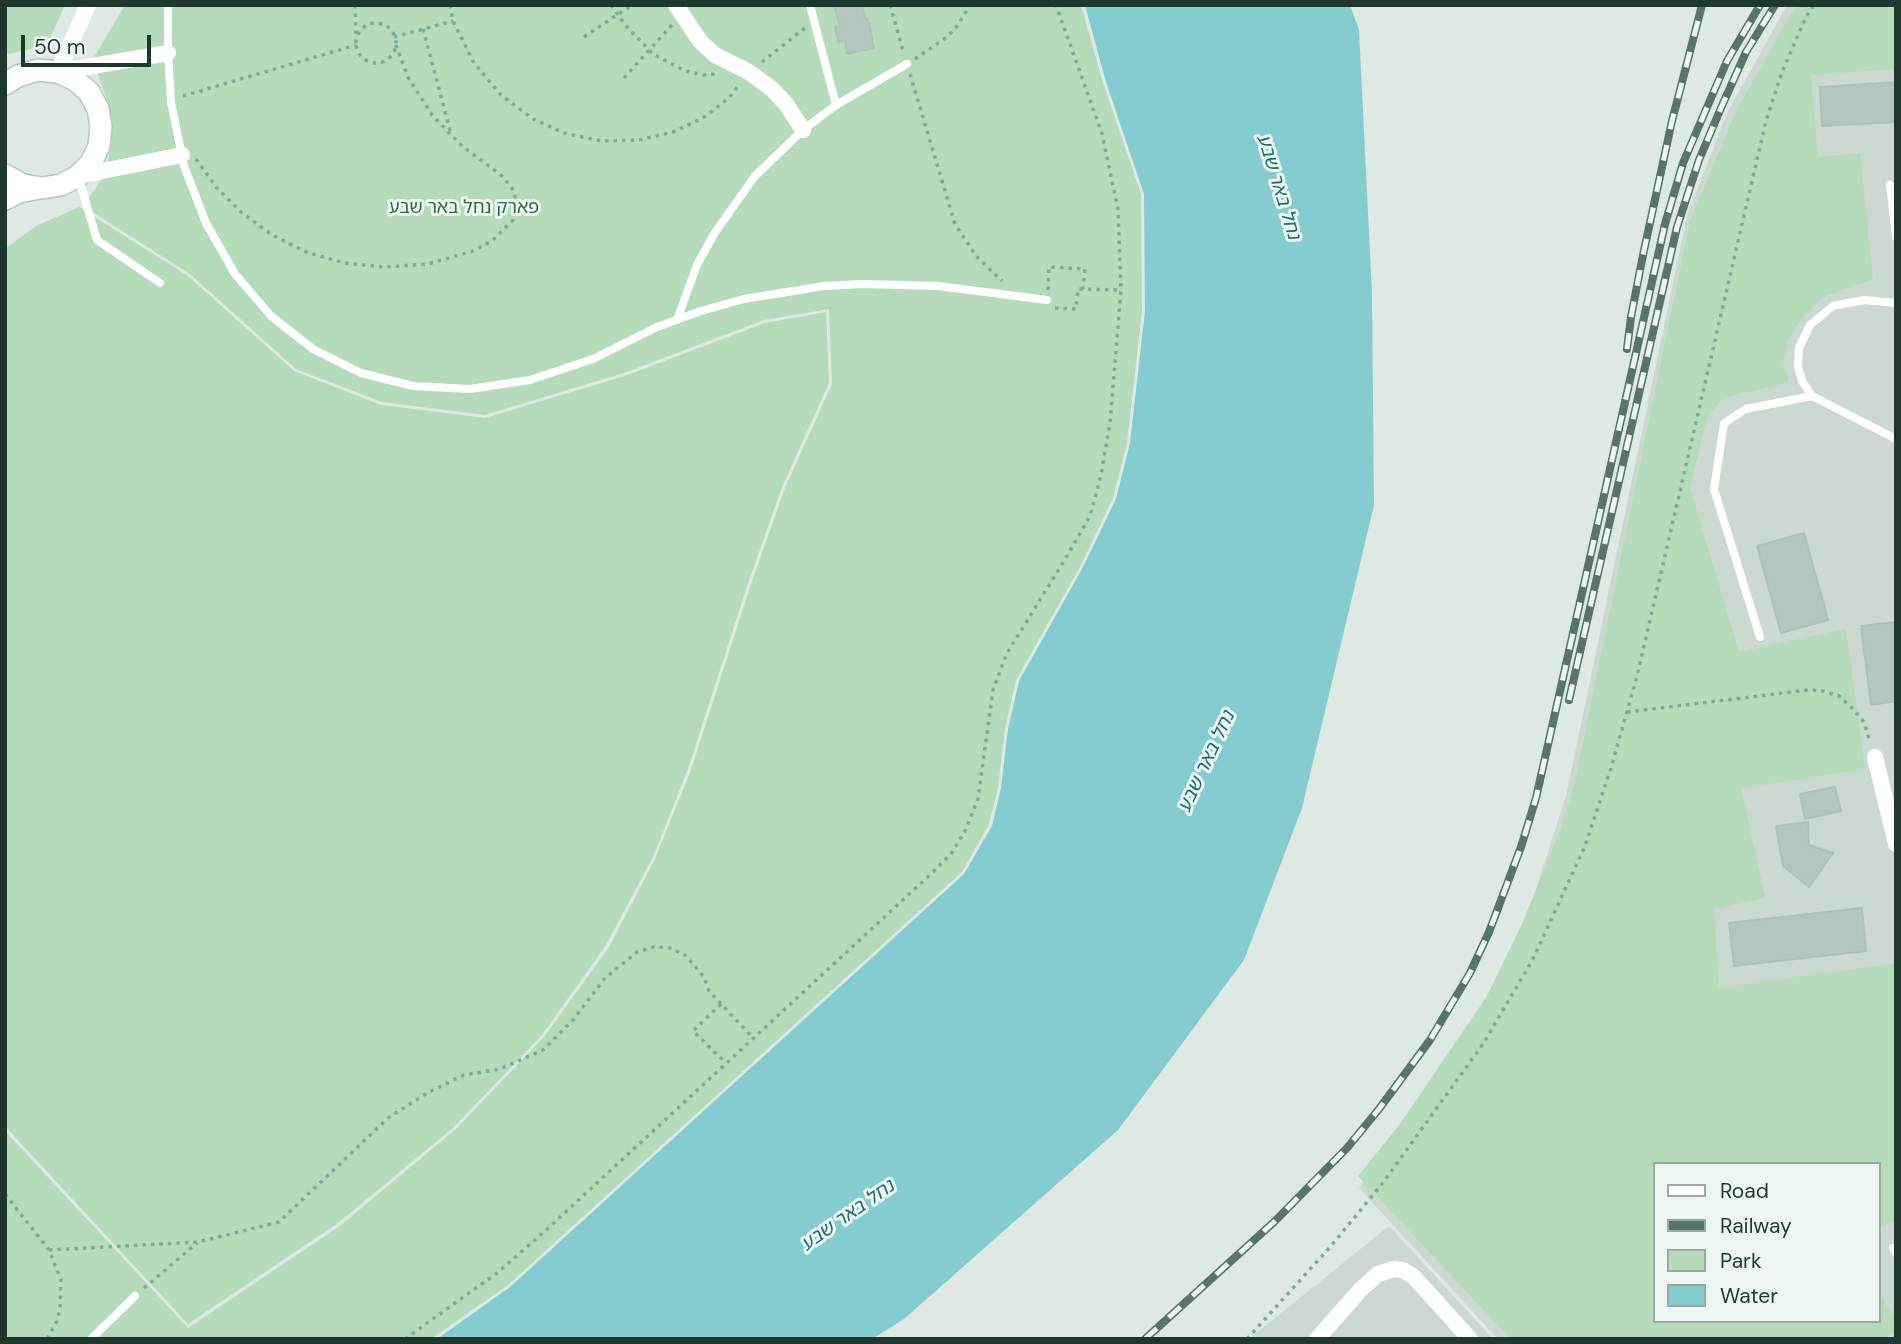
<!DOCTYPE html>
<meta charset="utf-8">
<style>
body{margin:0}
#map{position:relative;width:1901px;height:1344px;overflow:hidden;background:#dde9e2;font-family:"DM Sans",sans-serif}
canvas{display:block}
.frame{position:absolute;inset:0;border:7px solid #1f382e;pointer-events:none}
.legend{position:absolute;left:1653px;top:1162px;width:228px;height:161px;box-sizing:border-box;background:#edf6f0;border:2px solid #9baaa2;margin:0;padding:9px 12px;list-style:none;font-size:21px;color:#1f382e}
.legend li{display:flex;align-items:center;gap:14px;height:35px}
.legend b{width:35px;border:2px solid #9baaa2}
.scale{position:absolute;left:21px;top:35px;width:130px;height:32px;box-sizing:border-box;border:4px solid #1f382e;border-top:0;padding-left:9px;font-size:21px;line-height:24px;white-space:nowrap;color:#1f382e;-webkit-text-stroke:5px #edf6f0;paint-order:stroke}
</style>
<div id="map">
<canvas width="1901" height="1344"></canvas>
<div class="frame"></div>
<ul class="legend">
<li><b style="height:9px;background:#fff"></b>Road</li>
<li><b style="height:9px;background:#59746a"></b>Railway</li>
<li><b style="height:19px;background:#b5dbbb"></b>Park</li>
<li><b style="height:19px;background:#84cccf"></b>Water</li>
</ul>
<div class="scale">50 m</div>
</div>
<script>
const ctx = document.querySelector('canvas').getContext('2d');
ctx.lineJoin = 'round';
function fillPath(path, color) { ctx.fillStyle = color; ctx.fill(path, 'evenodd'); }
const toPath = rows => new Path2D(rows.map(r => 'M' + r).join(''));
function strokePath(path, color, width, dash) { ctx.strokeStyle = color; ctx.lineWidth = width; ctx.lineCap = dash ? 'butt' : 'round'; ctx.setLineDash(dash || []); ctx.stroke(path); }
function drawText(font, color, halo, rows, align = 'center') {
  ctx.font = font + ' "DM Sans","Noto Sans Hebrew",sans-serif'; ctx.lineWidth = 6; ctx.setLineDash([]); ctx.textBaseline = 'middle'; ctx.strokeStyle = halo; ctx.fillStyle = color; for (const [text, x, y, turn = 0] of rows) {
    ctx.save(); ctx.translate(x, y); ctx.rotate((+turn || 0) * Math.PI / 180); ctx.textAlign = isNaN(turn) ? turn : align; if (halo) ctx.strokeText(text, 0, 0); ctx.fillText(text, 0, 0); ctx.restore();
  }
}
fillPath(toPath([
 [1787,5,1896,5,1896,1339,1498,1339,1359,1188,1425,1103,1467,1043,1520,939,1566,796,1687,216,1727,113],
 [1654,1164,1878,1164,1878,1321,1654,1321],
 [1389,1226,1493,1339,1249,1339]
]), '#cbd9d1');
fillPath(toPath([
 [5,5,65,5,47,45,9,54,5,53],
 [125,5,1081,5,1103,83,1141,194,1142,311,1127,443,1113,498,1080,567,1016,680,1005,729,998,788,989,824,962,872,508,1285,431,1339,5,1339,5,1131,188,1328,340,1226,456,1129,544,1037,609,947,655,859,691,770,750,587,785,488,832,384,829,309,764,320,624,373,485,415,382,402,296,369,190,274,83,206,106,174,112,139,107,100,93,59],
 [1796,5,1896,5,1896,69,1811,75,1818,157,1860,153,1873,279,1821,298,1801,319,1788,340,1783,363,1789,382,1723,398,1707,417,1690,488,1739,652,1846,629,1865,769,1741,788,1765,898,1714,909,1719,988,1896,963,1896,1219,1878,1229,1878,1164,1654,1164,1654,1321,1878,1321,1878,1294,1896,1318,1896,1331,1885,1339,1511,1339,1358,1176,1400,1124,1487,996,1522,924,1560,831,1574,786,1690,221,1736,111],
 [79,207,188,276,294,371,381,405,485,418,625,376,765,323,826,312,829,383,782,487,747,586,688,769,653,857,606,945,542,1035,454,1127,338,1223,188,1324,5,1126,5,249,36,226]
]), '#b5dbbb');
fillPath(toPath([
 [1085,5,1350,5,1359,30,1372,294,1374,505,1302,808,1244,960,1118,1130,904,1319,872,1339,437,1339,510,1287,964,874,992,826,1001,788,1008,729,1019,681,1082,569,1116,499,1130,443,1145,311,1144,194,1106,82]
]), '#84cccf');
const building = toPath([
 [834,5,862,5,866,20,868,19,874,48,847,54,845,41,838,42,835,27,840,26,834,5],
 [1896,82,1896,122,1822,126,1820,87,1896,82],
 [1804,533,1828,620,1781,633,1757,546,1804,533],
 [1896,622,1896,701,1871,705,1861,626,1896,622],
 [1835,787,1841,811,1805,819,1800,794,1835,787],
 [1808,822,1809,845,1833,853,1809,887,1783,866,1776,826,1808,822],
 [1862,908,1866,951,1734,966,1729,923,1862,908]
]);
fillPath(building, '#b5c6be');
strokePath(building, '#b0c2b8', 2);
const secondary = toPath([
 [5,84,18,76,38,70,58,72,75,80,89,92,98,109,101,127,99,146,91,163,78,176,61,185,42,188,23,185,5,175],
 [5,199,19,192,40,188]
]);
strokePath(secondary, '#b0c9bd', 24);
strokePath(toPath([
 [355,5,356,37],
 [450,5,453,21,474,63,501,95,533,119,567,134,603,141,639,140,673,132,703,118,729,98,739,85],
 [611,5,626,26,653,54,685,71,703,75,715,74],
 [890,5,904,54],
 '356 43a20 20 0 1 1 40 0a20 20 0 1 1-40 0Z',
 [423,29,451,134],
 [394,37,453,21],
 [584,37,632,5],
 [915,59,947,37,957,26,970,5],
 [762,62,805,28],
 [910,74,955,224,976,256,1002,281],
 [624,78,672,25],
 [183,96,356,45],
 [196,159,217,188,242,213,272,235,306,252,344,263,384,267,428,264,473,251,492,241,513,220,517,210,514,191,501,175,462,146,432,115,408,77,395,43],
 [1048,290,1049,267,1085,269,1083,289],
 [1055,308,1076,309,1078,289,1121,290],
 [1627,712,1808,690,1823,691,1839,696,1851,707,1864,722,1870,742],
 [721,1004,693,1031,726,1063],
 [5,1194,49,1250,61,1280,60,1307,57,1321,47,1339],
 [49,1250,198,1242,279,1222,388,1118,427,1093,464,1075,500,1069,543,1050,573,1020,605,978,637,952,654,947,670,948,685,955,704,977,709,991,753,1038],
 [144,1288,197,1243],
 [405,1339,497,1273,544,1232,932,873,951,854,965,831,978,799,993,690,1006,655,1067,556,1090,516,1101,475,1110,423,1121,290,1118,209,1102,134,1056,5],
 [1247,1339,1331,1246,1382,1184,1483,1044,1533,959,1585,846,1611,768,1637,676,1766,121,1782,72,1806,17,1814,5]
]), '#7dad98', 3.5, [3.5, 5]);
strokePath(toPath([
 [168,5,168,53,171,102,184,166,206,223,235,274,271,316,313,349,361,373,413,386,470,389,530,380,593,359,657,327,701,311,744,299,824,286,863,284,938,286,1047,300],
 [810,5,836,105],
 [79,179,97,240,160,283],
 [1890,185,1896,237],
 [1896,303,1864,300,1833,306,1810,325,1799,348,1798,366,1802,381,1812,396,1896,439],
 [677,320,697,265,714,234,755,176,803,130,836,105,907,64],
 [1760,637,1714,489,1724,423,1746,409,1812,396],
 [1893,1248,1896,1253],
 [91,1339,135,1296]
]), '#fff', 8);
strokePath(toPath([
 [676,5,700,41,715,55,749,72,772,89,786,104,803,130],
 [58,72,168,53],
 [58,72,88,5],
 [78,176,182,155],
 [1875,757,1896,844],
 [1317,1339,1361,1289,1378,1274,1394,1269,1403,1270,1414,1277,1470,1339]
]), '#fff', 16);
strokePath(secondary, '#fff', 21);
const rail = toPath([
 [1627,349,1631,317,1643,255,1672,121,1702,5],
 [1569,700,1677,227,1699,160,1721,108,1746,52,1775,5],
 [1145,1339,1274,1222,1347,1148,1379,1109,1430,1040,1470,973,1489,932,1521,847,1536,798,1665,224,1683,163,1727,61,1760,5]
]);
strokePath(rail, '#59746a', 8);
strokePath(rail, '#edf6f0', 5, [16]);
drawText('18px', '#2a6e3c', '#edf6f0', [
 ["פארק נחל באר שבע",464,208]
]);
drawText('italic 19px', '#1a6e73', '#edf6f0', [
 ["נחל באר שבע",1278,187,73],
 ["נחל באר שבע",1207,762,-65],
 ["נחל באר שבע",848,1216,-35]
]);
</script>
